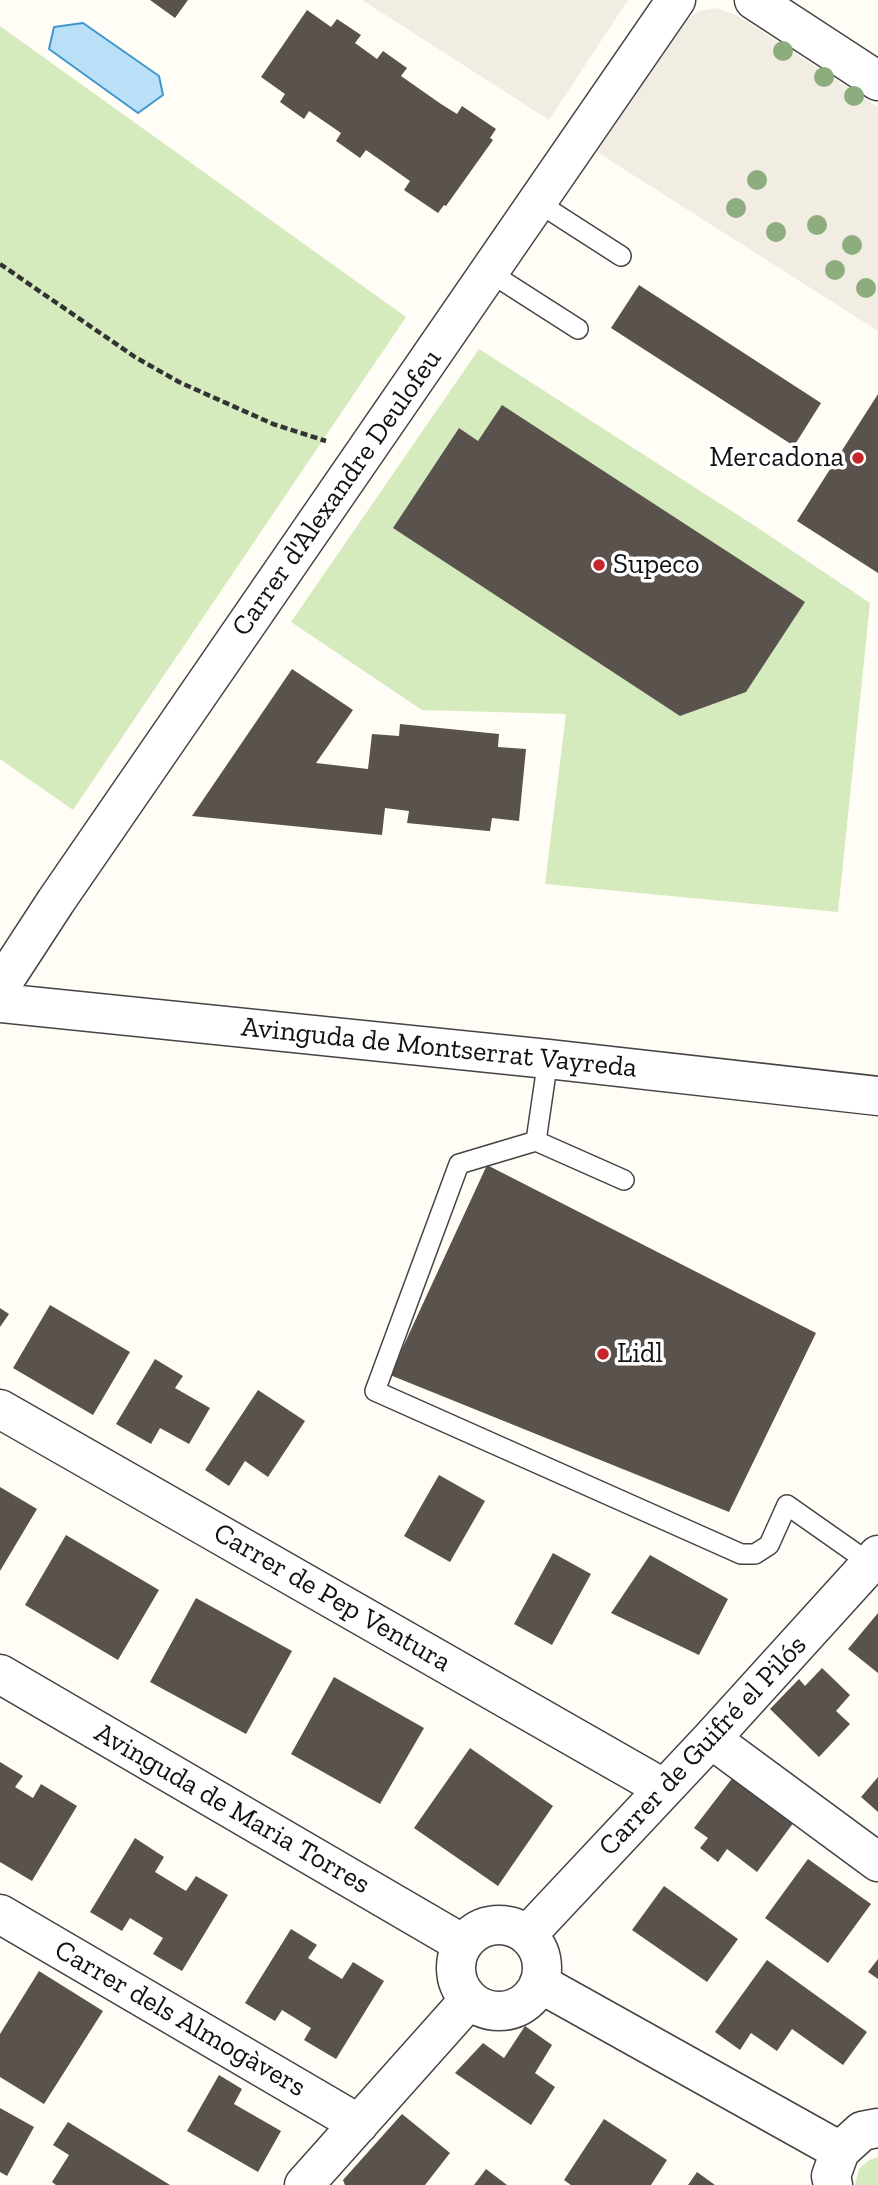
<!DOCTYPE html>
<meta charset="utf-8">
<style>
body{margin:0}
canvas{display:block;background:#fffdf5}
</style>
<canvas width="878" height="2185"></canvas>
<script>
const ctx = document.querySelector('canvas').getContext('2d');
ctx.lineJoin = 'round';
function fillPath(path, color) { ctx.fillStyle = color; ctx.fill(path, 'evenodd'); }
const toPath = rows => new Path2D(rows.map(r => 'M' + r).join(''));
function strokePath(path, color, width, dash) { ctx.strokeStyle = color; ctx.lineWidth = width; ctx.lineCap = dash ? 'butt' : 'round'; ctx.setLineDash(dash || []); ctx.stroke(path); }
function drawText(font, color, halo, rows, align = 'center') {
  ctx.font = font + ' "Zilla Slab",serif'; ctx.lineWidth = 7; ctx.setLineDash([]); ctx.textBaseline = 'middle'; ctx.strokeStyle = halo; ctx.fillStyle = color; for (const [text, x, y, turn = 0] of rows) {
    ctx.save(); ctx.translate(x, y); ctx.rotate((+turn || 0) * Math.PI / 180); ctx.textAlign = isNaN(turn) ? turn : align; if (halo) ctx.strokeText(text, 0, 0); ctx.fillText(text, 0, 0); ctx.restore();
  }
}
fillPath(toPath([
 [0,26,406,317,73,810,0,759],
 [479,349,755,526,870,603,838,912,545,884,566,714,422,710,291,622],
 [878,2157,878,2185,855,2185,859,2169,869,2160]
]), '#d5ebbd');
fillPath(toPath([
 [362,0,628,0,549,120],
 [717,8,736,15,878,107,878,331,597,152,684,22,698,11]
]), '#f1ede2');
const water = toPath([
 [83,23,159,76,163,95,138,113,49,49,54,27,83,23]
]);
fillPath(water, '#b9e0f7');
strokePath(water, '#3f96cf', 2);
fillPath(toPath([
 [150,0,188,0,175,18],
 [307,10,331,27,337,19,361,35,355,43,377,59,383,51,407,68,401,76,441,104,457,114,462,106,496,129,490,138,493,140,446,206,444,205,438,213,404,190,410,181,366,150,360,158,336,141,341,133,309,111,304,119,280,102,285,94,261,77],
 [639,285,821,403,794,446,611,328],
 [878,394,878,573,797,521],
 [502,405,805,602,746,692,680,716,393,528,459,428,478,441],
 [292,669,353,710,316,763,368,769,372,734,399,736,400,724,499,734,498,747,526,749,519,821,492,818,490,831,488,831,407,823,409,811,385,808,382,835,192,816],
 [487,1165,816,1333,729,1512,390,1375],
 [50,1305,130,1352,93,1415,13,1368],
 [0,1308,9,1314,0,1327],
 [155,1359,183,1376,175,1388,210,1408,189,1444,160,1428,151,1444,116,1424],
 [258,1390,305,1421,268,1477,245,1461,229,1486,205,1470],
 [439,1475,485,1501,450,1562,404,1536],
 [0,1487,37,1509,0,1571],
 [66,1535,159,1590,118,1660,25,1605],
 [553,1553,591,1574,552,1645,514,1624],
 [650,1555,728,1599,699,1655,611,1613],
 [196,1598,292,1651,246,1734,150,1682],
 [878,1613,878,1673,848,1649],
 [822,1668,850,1695,836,1711,850,1724,819,1757,770,1709,799,1679,805,1686],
 [334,1677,424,1728,380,1804,291,1754],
 [470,1748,553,1806,498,1886,414,1828],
 [0,1762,23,1776,15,1787,33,1798,41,1784,77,1806,32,1881,0,1862],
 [734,1776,794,1822,757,1872,727,1849,718,1862,700,1848,708,1838,694,1828],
 [878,1777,878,1812,861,1797],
 [135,1838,164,1857,155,1872,186,1891,196,1876,228,1895,182,1971,153,1954,163,1938,130,1918,122,1931,90,1912],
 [808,1859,871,1904,828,1963,765,1918],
 [664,1886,738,1939,707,1982,632,1930],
 [291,1929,317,1945,308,1958,342,1979,353,1962,384,1981,336,2059,304,2040,311,2028,282,2010,275,2021,245,2003],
 [878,1959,878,1979,868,1972],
 [767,1960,867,2032,843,2065,792,2029,777,2051,751,2033,740,2050,715,2032],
 [39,1971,103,2011,44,2104,0,2077,0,2034],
 [525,2026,552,2045,535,2073,555,2087,531,2125,455,2073,483,2043,504,2058],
 [219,2075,242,2089,234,2104,281,2131,258,2172,187,2131],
 [0,2108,34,2127,7,2176,0,2172],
 [402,2114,450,2153,425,2185,345,2185,343,2180],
 [604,2119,667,2160,651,2185,571,2185,564,2180],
 [68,2122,170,2185,56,2185,52,2182,69,2155,53,2145],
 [486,2169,507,2185,474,2185],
 [697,2172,715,2185,688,2185]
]), '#5a524d');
const service = toPath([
 [537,202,621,256],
 [489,272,578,329],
 [548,1059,536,1141,624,1180],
 [536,1141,459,1164,375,1391,741,1554,755,1554,769,1545,787,1505,871,1564]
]);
const minor = toPath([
 [754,0,878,81],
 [0,987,56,901,676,0],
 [0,1409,663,1788],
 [0,1674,463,1944],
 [711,1739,878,1862],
 [0,1914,359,2124],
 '456 1968a43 43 0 1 1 86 0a43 43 0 1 1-86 0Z',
 [527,1935,711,1739,878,1555],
 [539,1983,840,2151],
 [304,2185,469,2000],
 [833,2185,831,2176,840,2151,862,2131,878,2128]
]);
const tertiary = toPath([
 [0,1003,548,1059,878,1096]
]);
strokePath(service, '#444', 22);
strokePath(minor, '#444', 41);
strokePath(tertiary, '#444', 41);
strokePath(toPath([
 [0,264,135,357,179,382,273,424,326,441]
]), '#333', 4.5, [7, 3.5]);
strokePath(service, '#fff', 19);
strokePath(minor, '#fff', 38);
strokePath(tertiary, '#fff', 38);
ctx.fillStyle = '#8dad7f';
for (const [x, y] of [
 [783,51],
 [824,77],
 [854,96],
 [757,180],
 [736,208],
 [817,225],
 [776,232],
 [852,245],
 [835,270],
 [866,288]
]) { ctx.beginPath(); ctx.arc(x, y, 10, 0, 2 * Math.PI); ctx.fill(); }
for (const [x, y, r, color] of [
 [858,458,7,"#c4262e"],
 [599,565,7,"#c4262e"],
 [603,1354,7,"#c4262e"]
]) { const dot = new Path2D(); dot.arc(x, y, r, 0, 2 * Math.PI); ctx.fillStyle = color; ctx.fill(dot); strokePath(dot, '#fff', 2.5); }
drawText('28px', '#111', '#fff', [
 ["Mercadona",844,458,"right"],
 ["Supeco",613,565],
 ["Lidl",617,1354]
], 'left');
drawText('28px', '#111', '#fff', [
 ["Carrer d'Alexandre Deulofeu",337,493,-55],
 ["Avinguda de Montserrat Vayreda",439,1048,6],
 ["Carrer de Pep Ventura",332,1598,30],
 ["Carrer de Guifré el Pilós",703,1746,-47],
 ["Avinguda de Maria Torres",232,1809,30],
 ["Carrer dels Almogàvers",180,2019,30]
]);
</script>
